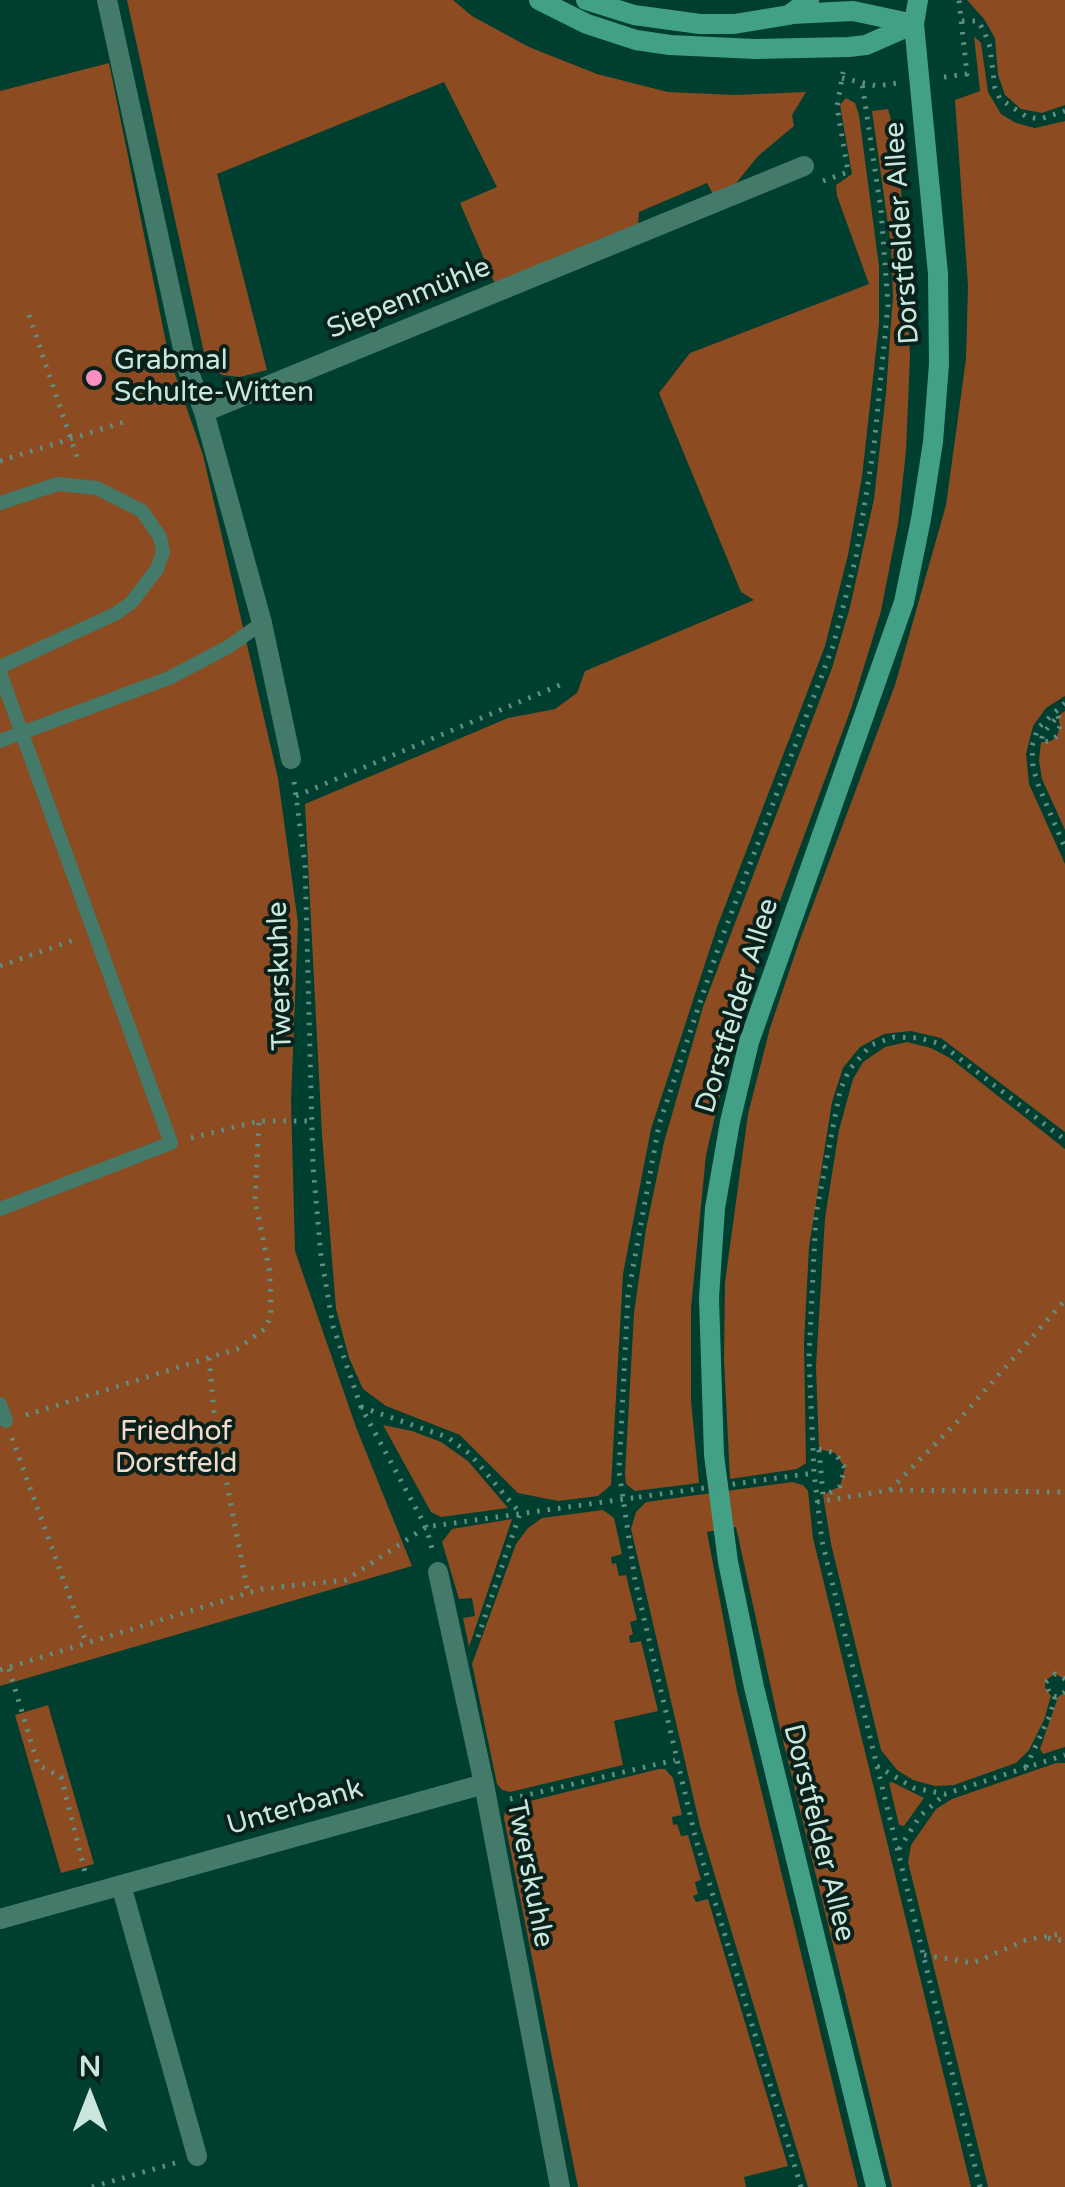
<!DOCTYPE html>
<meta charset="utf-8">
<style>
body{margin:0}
#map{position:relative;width:1065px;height:2187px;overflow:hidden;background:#003e30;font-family:"Varela Round",sans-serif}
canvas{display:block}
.north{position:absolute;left:40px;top:2047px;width:100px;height:100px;-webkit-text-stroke:8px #09211a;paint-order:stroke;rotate:0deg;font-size:28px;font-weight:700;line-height:40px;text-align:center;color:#cbe7dd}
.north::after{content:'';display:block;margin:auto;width:35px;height:45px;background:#cbe7dd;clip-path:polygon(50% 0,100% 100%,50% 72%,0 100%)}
</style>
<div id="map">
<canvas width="1065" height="2187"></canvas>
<div class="north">N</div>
</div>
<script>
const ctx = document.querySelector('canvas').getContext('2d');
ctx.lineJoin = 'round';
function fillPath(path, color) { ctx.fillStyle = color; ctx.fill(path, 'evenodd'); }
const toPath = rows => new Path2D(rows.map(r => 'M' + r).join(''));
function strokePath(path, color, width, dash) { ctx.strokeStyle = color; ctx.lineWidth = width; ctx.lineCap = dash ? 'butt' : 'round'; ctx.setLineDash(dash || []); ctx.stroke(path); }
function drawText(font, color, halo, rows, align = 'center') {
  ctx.font = font + ' "Varela Round",sans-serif'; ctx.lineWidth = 8; ctx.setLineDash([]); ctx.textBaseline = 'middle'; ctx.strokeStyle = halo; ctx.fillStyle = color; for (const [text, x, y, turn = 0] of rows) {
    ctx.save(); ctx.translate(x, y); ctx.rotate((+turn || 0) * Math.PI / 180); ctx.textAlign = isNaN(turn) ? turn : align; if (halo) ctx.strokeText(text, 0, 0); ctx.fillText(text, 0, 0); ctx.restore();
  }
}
fillPath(toPath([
 [127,0,453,0,472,16,529,47,597,74,668,92,735,95,806,92,792,115,794,126,758,156,733,187,714,196,707,183,639,212,638,226,495,284,460,203,497,187,444,82,217,174,267,370,240,377,222,375,206,362],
 [967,0,1065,0,1065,105,1042,113,1021,109,1005,95,998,75,995,38,984,19],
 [974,36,981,43,988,92,1001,114,1016,123,1035,128,1065,121,1065,696,1046,708,1033,726,1026,754,1029,784,1065,864,1065,1132,941,1038,911,1031,884,1034,860,1047,843,1068,832,1102,809,1247,804,1342,806,1463,797,1469,730,1479,724,1360,725,1282,748,1114,770,1028,799,942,895,685,946,505,966,359,968,286,955,100,980,91],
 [109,63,169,357,203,455,278,778,298,923,291,1100,295,1251,356,1427,412,1566,0,1686,0,91],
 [846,98,855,103,859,115,879,266,879,324,862,477,848,555,825,646,717,927,651,1129,623,1274,611,1485,598,1496,558,1501,518,1493,460,1435,386,1406,363,1389,349,1358,336,1309,322,1135,305,804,508,718,555,709,577,693,585,671,754,600,741,592,659,393,690,353,869,284,837,196,836,185,852,174,840,105],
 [888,109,896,138,901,189,910,355,906,451,898,524,881,611,852,706,756,966,726,1069,706,1155,691,1308,691,1400,699,1483,635,1491,626,1484,625,1474,634,1313,646,1229,664,1142,703,1007,832,668,850,607,874,499,886,393,893,296,891,246,872,111],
 [1065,711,1065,830,1042,779,1039,760,1041,742,1051,741,1057,736,1060,726,1058,716],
 [907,1042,931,1048,950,1058,1065,1149,1065,1679,1055,1674,1046,1680,1045,1687,1051,1696,1044,1720,1029,1750,1016,1763,954,1785,935,1786,913,1780,897,1770,881,1750,831,1544,823,1495,840,1486,845,1468,835,1453,819,1449,816,1367,825,1218,839,1130,853,1079,863,1062,885,1047],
 [383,1425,412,1431,441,1442,468,1461,508,1508,441,1517,431,1512],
 [792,1482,803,1485,808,1491,813,1538,971,2187,892,2187,778,1720,736,1527,707,1532,737,1691,858,2187,808,2187,700,1826,631,1529,636,1512,646,1502],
 [603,1510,614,1518,622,1554,611,1557,612,1564,616,1563,619,1576,626,1575,637,1620,630,1622,633,1634,629,1636,630,1643,641,1641,658,1711,614,1721,623,1765,510,1792,502,1790,497,1784,472,1664,516,1544,528,1528,542,1518],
 [512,1519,469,1647,463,1618,475,1616,472,1598,459,1599,442,1542,452,1529],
 [1065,1692,1065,1747,1043,1754,1040,1749,1058,1697],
 [48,1705,94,1864,61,1873,15,1715],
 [1056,1763,1065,1763,1065,2187,988,2187,908,1862,911,1845,936,1809,952,1799],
 [659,1769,665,1769,673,1778,682,1815,672,1817,673,1825,677,1824,681,1836,688,1835,701,1880,695,1882,698,1894,693,1896,696,1902,708,1899,788,2166,744,2177,746,2187,578,2187,504,1818,505,1811,518,1804],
 [892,1782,924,1798,904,1826,899,1825,889,1783]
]), '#8c4b20');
strokePath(toPath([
 [962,21,978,21,984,31,990,47,995,88,1000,99,1027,117,1040,119,1065,111],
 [944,77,967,74,959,0],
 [842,78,877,86,898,83],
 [823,181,848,172,837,107,843,72],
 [29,315,79,463],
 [0,461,124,422],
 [1065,703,1038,728,1032,746,1033,768,1039,787,1065,848],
 [1058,716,1060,726,1057,736,1051,741,1041,742,1043,733,1058,716],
 [294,782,305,864,313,1166,321,1256,333,1326,361,1407,426,1527,433,1552],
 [296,796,567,682],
 [0,966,74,940],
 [191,1138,259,1121,311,1121],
 [209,1358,215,1422,248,1593],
 [361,1407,447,1437,470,1454,520,1513,478,1637],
 [26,1415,237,1349,266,1328,271,1314,270,1273,255,1200,259,1121],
 [12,1438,86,1642],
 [819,1449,835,1453,845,1468,840,1486,828,1494,823,1495,819,1449],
 [890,1490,957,1422,1065,1300],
 [817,1502,890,1490,1065,1492],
 [9,1669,38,1765,61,1777,85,1872],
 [0,1670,261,1589,346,1580,426,1527,639,1497],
 [1065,1679,1055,1674,1045,1683,1051,1696,1058,1697,1065,1692],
 [877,1766,914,1788,945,1794,1065,1755],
 [1026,1767,1050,1715,1055,1697],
 [510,1799,675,1760],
 [899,1849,920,1816,945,1794],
 [1048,1938,1065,1941],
 [924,1955,973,1963,1026,1940,1065,1933],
 [92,2187,175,2163],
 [801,2187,695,1836,635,1580,619,1471,628,1295,659,1125,720,943,833,646,856,557,874,446,888,305,881,210,862,83],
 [980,2187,822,1541,814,1473,809,1358,816,1214,840,1091,849,1070,871,1045,894,1037,919,1038,941,1044,1065,1140]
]), '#608e82', 5, [2.5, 8]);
strokePath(toPath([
 [0,503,58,484,97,488,142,511,160,537,163,552,157,569,131,603,115,614,0,667],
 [0,673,171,1143,0,1209],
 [0,741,169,678,228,647,262,623],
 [0,1404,6,1421]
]), '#437a69', 14);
strokePath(toPath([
 [107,0,187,367,204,412,262,623,291,759],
 [204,412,804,166],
 [438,1572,484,1784,560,2187],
 [121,1885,197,2156],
 [0,1919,484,1784]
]), '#437a69', 20);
strokePath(toPath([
 [539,0,587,24,636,40,670,45,755,49,849,47,866,45,914,24],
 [586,0,634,15,700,24,734,24,789,15,809,0],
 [792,14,853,11,914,24],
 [876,2187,754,1687,728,1562,714,1455,709,1298,715,1208,730,1122,749,1042,904,602,921,519,933,442,939,364,938,274,914,24,918,0]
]), '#42a086', 20);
strokePath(toPath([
 [639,1497,814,1473]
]), '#608e82', 5, [2.5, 8]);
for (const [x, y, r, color] of [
 [94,378,10,"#fc8fc2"]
]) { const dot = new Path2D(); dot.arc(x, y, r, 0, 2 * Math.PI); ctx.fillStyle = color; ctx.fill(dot); strokePath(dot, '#09211a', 4); }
drawText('28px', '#cbe7dd', '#09211a', [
 ["Dorstfelder Allee",903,233,-94],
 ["Siepenmühle",409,299,-22],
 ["Twerskuhle",281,976,-92],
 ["Dorstfelder Allee",738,1006,-73],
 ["Unterbank",295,1808,-16],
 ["Dorstfelder Allee",818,1833,76],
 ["Twerskuhle",529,1874,79]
]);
drawText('28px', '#cbe7dd', '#09211a', [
 ["Grabmal",114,362],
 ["Schulte-Witten",114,394]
], 'left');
drawText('28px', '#f4dacb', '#09211a', [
 ["Friedhof",176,1433],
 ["Dorstfeld",176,1465]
]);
</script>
